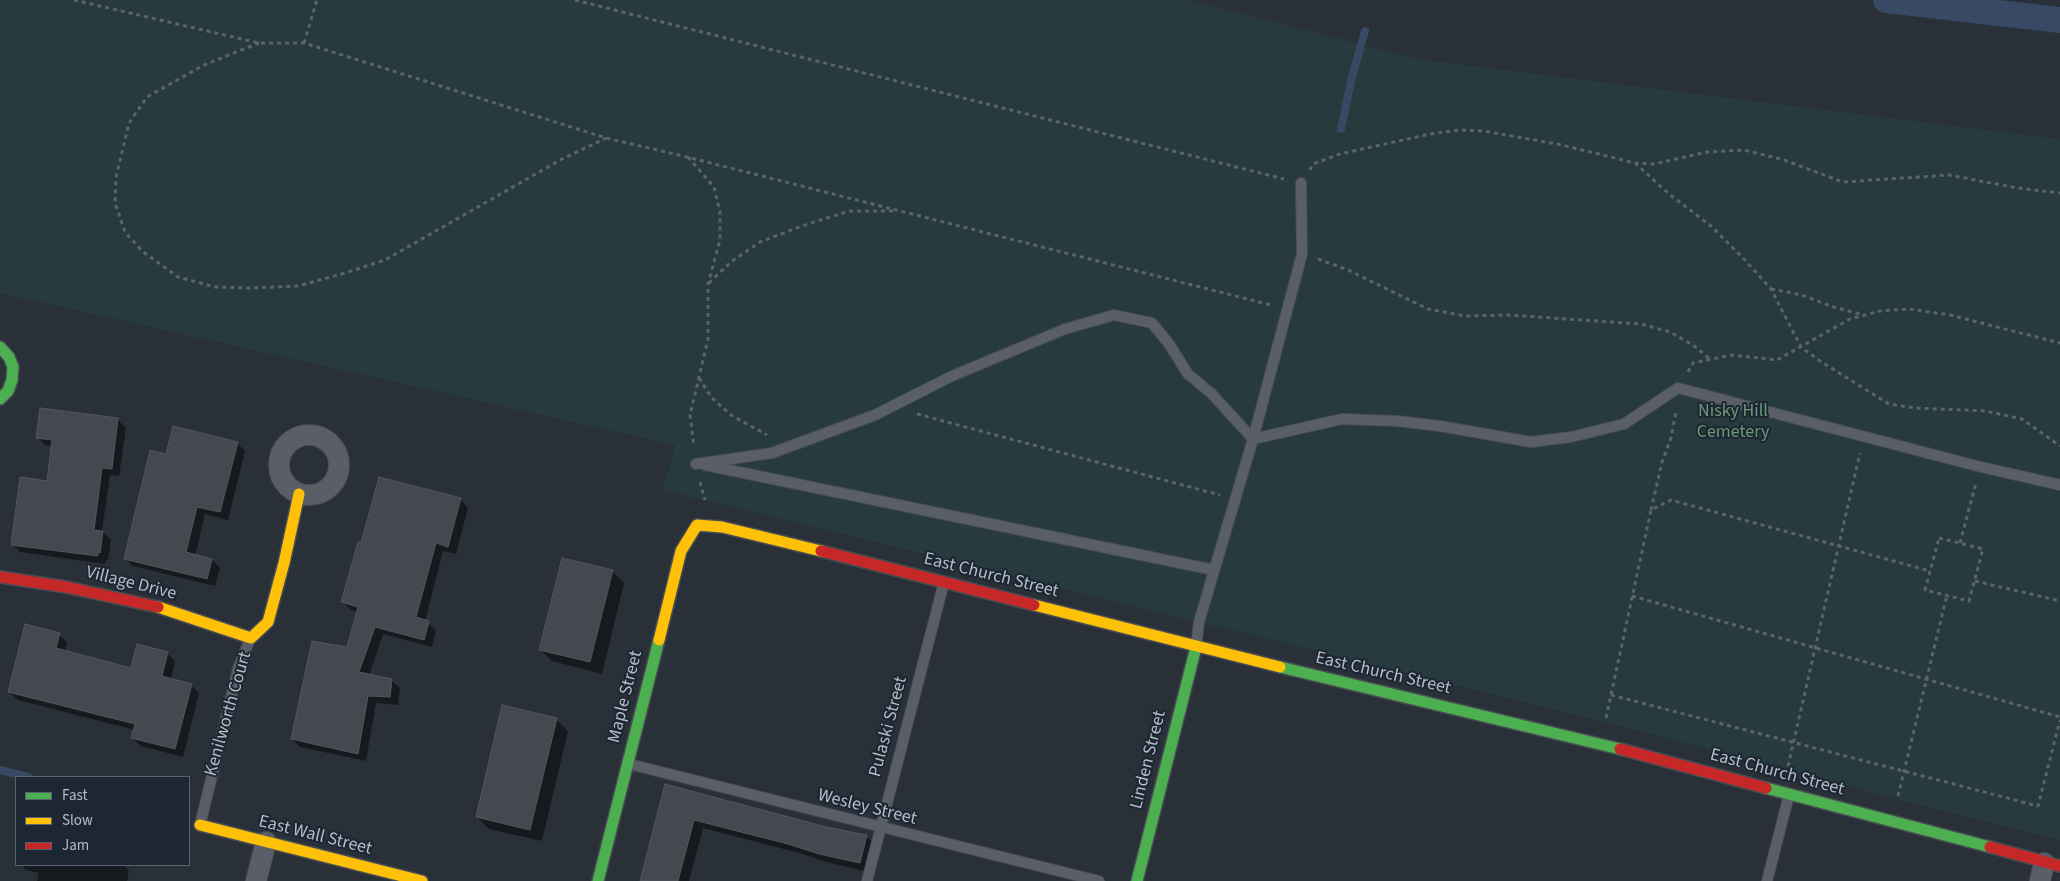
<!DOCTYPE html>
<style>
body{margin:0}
#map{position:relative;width:2060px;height:881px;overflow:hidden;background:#2a3038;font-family:"Source Sans 3",sans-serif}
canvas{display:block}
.legend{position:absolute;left:15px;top:776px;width:175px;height:90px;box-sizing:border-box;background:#1d2633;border:1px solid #59626f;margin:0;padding:6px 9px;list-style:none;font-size:15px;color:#b4bcc9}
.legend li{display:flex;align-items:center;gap:10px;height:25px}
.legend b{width:25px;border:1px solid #59626f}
</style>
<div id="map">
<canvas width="2060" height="881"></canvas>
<ul class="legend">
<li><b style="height:6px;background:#4caf50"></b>Fast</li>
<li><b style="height:6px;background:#ffc107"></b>Slow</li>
<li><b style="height:6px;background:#c62828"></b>Jam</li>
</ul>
</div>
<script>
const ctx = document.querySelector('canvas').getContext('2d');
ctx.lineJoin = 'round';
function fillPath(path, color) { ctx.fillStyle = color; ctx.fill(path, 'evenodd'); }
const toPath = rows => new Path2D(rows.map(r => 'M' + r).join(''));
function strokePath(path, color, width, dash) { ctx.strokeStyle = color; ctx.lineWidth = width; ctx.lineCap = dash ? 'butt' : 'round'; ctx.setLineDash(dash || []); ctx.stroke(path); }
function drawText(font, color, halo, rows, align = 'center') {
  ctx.font = font + ' "Source Sans 3",sans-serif'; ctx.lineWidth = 4; ctx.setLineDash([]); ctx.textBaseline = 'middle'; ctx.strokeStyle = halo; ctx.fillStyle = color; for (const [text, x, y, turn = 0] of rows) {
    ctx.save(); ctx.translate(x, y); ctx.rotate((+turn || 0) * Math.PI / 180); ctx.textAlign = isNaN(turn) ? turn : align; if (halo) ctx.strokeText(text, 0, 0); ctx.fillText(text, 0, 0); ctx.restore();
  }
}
fillPath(toPath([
 [0,0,1186,0,1424,60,2060,139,2060,840,1897,799,1605,722,663,490,675,445,0,293]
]), '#273a3e');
fillPath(toPath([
 [118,420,126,428,119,476,110,475,102,531,111,540,108,560,106,560,105,564,20,552,12,544,48,482,53,446,45,445,37,437],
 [237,443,245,451,228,520,205,514,195,556,212,560,220,568,215,586,133,566,125,558,167,456],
 [460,499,468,508,456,554,443,551,425,621,436,630,432,647,383,634,369,676,391,680,400,688,398,705,376,703,366,761,300,747,292,739,348,649,358,612,351,610,343,602,362,544],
 [612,571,624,583,602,674,552,661,540,649],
 [59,634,67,643,65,652,132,669,167,653,175,661,171,680,191,685,199,693,183,757,141,746,132,738,135,730,18,700,9,692],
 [556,719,568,731,542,841,489,829,477,817],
 [666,786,825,828,866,836,876,846,869,872,830,863,799,853,703,828,689,881,641,881],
 [22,865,124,865,129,871,127,881,37,881,39,873,26,870]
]), '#0007');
strokePath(toPath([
 [1341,129,1352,77,1365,31],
 [0,770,28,777]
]), '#384963', 8);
strokePath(toPath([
 [1886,0,2060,20]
]), '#384963', 26);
const building = toPath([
 [40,408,118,418,112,469,102,468,94,530,103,531,100,553,98,552,98,556,11,545,20,477,47,481,52,440,36,438,40,408],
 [173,426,238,442,220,512,197,507,186,552,212,559,207,579,124,559,150,450,166,454,173,426],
 [379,477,461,498,448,547,436,543,416,617,429,621,424,640,375,627,359,672,392,679,390,697,368,696,358,754,291,739,312,641,347,647,358,607,341,602,358,542,361,543,379,477],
 [562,558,613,570,590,662,539,650,562,558],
 [25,624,60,633,56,648,131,668,137,644,168,652,162,676,192,684,175,749,131,738,135,724,8,692,25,624],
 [502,705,557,718,530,830,476,817,502,705],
 [665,784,826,827,867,835,860,863,819,854,788,844,694,820,678,881,640,881,665,784]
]);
fillPath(building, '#444950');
strokePath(building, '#52575f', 1);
const lane = toPath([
 [696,464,772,453,875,415,952,376,1065,329,1114,315,1152,323,1169,344,1188,374,1212,394,1253,439,1342,419,1397,421,1440,426,1531,442,1571,437,1624,424,1678,388,1981,467,2060,485],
 [705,465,1214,570],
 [1196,646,1199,622,1253,439,1302,254,1301,183],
 [629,764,1099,881],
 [200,825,238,669,250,639],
 [867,881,944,582],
 [1767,881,1789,795]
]);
const street = toPath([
 '279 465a30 30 0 1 1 60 0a30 30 0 1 1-60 0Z',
 [256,881,266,842],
 [2040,881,2044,863]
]);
const fast = toPath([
 [0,347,9,357,13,367,12,380,8,391,0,399],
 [1280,667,1620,749],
 [1766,788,1990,847],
 [598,881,659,640],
 [1137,881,1196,647]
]);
const slow = toPath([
 [1034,605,1280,667],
 [158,607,251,638,268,622,284,563,299,494],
 [659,640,681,551,697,525,722,527,821,551],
 [200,825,422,881]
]);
const jam = toPath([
 [821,551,1034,605],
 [0,577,66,587,158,607],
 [1620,749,1766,788],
 [1990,847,2060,866]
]);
strokePath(lane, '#484c53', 12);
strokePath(street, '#484c53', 22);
strokePath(fast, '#484c53', 14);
strokePath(slow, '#484c53', 14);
strokePath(jam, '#484c53', 14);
strokePath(toPath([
 [74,0,259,43,304,43,606,138,687,157,1271,305],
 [575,0,1284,179],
 [259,43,202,66,147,97,129,123,116,177,115,203,125,232,142,251,178,277,215,287,250,288,298,286,345,273,385,260,562,159,606,138],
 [304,43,317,0],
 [688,157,714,187,720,212,720,240,708,284,708,339,690,415,694,446],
 [1635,163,1669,194,1711,226,1746,261,1771,289,1801,347,1820,361,1889,404,1915,408,1986,411,2022,419,2060,446],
 [1310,170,1313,164,1340,154,1430,134,1459,130,1484,131,1562,145,1635,163,1654,164,1707,152,1744,150,1784,160,1843,182,1949,175,2018,188,2060,193],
 [1318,259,1348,270,1428,309,1465,316,1508,315,1641,324,1670,332,1693,345,1710,359],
 [709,283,732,261,760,242,802,226,849,211,895,211],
 [1771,289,1802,295,1833,307,1864,315],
 [1688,372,1693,363,1732,355,1777,360,1850,319,1880,311,1909,309,1950,315,2060,343],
 [699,378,711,397,731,415,767,435],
 [917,414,1220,495],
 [700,482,705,500],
 [1651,510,1662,462,1671,438,1676,411],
 [1939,538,1983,549,1969,601,1925,590,1939,538],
 [1960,543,1976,483],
 [1975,581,2060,601],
 [1632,596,2060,717],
 [1611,695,2038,806,2060,720],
 [1606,718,1651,510,1671,500,1930,571],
 [1788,766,1860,453],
 [1898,796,1947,595]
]), '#5d636a', 3, [4, 4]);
strokePath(lane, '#5a5e66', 10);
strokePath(street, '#5a5e66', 20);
strokePath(fast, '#4caf50', 11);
strokePath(slow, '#ffc107', 11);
strokePath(jam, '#c62828', 11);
drawText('18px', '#6b9a76', '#1d2633', [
 ["Nisky Hill",1733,412],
 ["Cemetery",1733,433]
]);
drawText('18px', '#b4bcc9', '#1d2633', [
 ["East Church Street",991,576,14],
 ["Village Drive",131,584,14],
 ["East Church Street",1383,674,13],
 ["Maple Street",626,697,-76],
 ["Kenilworth Court",229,714,-74],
 ["Pulaski Street",889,727,-75],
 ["Linden Street",1149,760,-76],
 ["East Church Street",1777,773,15],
 ["Wesley Street",867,808,14],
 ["East Wall Street",315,836,14]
]);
</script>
